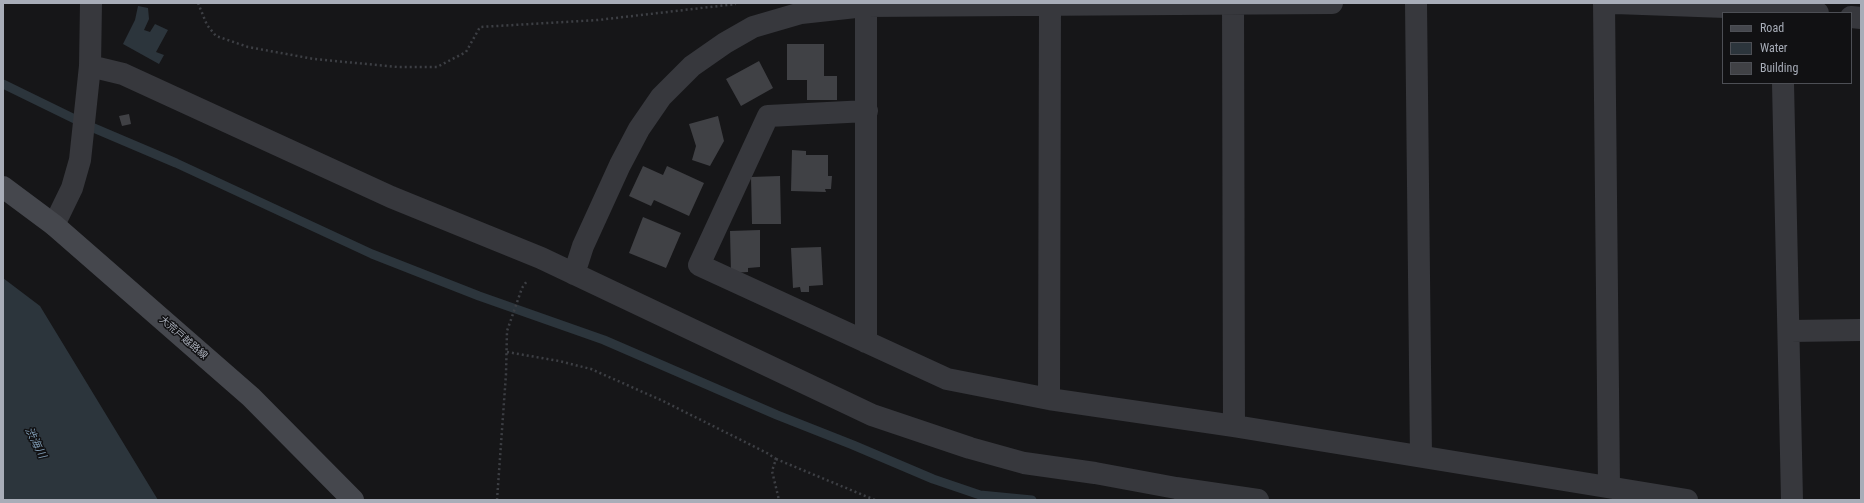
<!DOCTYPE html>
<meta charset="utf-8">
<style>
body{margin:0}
#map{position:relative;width:1864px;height:503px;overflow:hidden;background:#161618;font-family:"Roboto Condensed",sans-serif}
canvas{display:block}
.frame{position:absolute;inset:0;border:4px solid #a8adb8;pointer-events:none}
.legend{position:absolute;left:1722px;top:12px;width:130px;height:72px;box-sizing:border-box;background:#111113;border:1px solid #4d4f55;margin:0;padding:5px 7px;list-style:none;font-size:12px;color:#a8adb8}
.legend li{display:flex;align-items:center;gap:8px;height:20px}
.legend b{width:20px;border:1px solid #4d4f55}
</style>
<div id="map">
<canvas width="1864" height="503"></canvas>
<div class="frame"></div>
<ul class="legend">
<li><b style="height:5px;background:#45474d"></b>Road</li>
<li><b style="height:11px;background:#2c353c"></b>Water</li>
<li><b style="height:11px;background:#404145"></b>Building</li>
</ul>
</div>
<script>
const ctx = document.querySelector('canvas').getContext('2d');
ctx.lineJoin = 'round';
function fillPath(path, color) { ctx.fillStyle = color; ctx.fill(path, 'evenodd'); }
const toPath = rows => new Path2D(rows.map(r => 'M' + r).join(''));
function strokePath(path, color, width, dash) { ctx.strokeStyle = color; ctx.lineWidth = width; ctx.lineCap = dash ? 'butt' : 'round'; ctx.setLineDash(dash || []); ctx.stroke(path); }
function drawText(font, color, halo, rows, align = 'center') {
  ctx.font = font + ' "Roboto Condensed","Noto Sans JP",sans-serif'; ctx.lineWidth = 3; ctx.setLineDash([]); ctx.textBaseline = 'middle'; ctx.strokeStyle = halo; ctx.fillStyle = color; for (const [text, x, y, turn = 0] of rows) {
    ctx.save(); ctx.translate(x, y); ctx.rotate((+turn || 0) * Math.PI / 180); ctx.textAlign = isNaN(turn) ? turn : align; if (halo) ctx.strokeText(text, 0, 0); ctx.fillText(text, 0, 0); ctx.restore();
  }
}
fillPath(toPath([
 [138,6,148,8,149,19,144,30,150,32,155,24,168,30,156,52,164,55,159,64,123,44,135,20],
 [3,278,40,306,158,500,3,500]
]), '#2c353c');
strokePath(toPath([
 [3,84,89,126,176,163,372,254,479,296,604,340,777,415,853,445,933,479,980,495,1032,500]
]), '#2c353c', 9);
fillPath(toPath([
 [787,44,824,44,824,76,837,76,837,100,807,100,807,80,787,80],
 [759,61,773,88,741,106,726,79],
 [129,114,131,124,122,126,119,116],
 [718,116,724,141,710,166,692,160,696,146,689,124],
 [792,150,806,151,806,155,828,155,828,176,832,176,831,189,825,189,826,192,791,191],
 [643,166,663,175,667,166,704,183,689,216,654,200,651,206,629,196],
 [780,176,781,224,752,224,751,177],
 [643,217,681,233,666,268,629,253],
 [760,230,760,267,748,268,748,272,731,273,730,231],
 [821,247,823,285,809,286,809,292,801,292,800,287,793,288,791,248]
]), '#404145');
strokePath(toPath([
 [198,3,207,25,216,36,248,47,314,59,398,67,437,67,466,52,480,27,598,20,736,4],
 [507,352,559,361,591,369,663,401,767,453,776,459,772,471,779,500],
 [776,459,875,500],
 [497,500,506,374,507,331,522,288,527,281]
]), '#3d3f44', 2.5, [2, 3]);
strokePath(toPath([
 [866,3,866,342],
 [1233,3,1234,426],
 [1416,3,1421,456],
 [1604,3,1609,486],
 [1615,3,1781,9,1818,13],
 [1851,17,1861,18],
 [90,66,123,74,391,197,541,258,872,415,970,448,1024,463,1095,473,1176,488,1258,500],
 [1783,83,1792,500],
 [867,111,768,116,699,265,947,379,1049,399,1234,426,1687,500],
 [54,225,72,188,80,160,90,66,91,3],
 [574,274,583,246,620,165,639,129,661,97,692,66,725,43,753,27,801,13,865,6,1332,3],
 [1790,331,1861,330],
 [1049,399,1050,5]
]), '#37383d', 22);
strokePath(toPath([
 [3,187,54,225,251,397,353,500]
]), '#45474d', 22);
drawText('10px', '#a8adb8', '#111113', [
 ["大荒戸越路線",183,338,41]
]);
drawText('italic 11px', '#7f9bb3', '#111113', [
 ["渋海川",35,443,63]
]);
</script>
